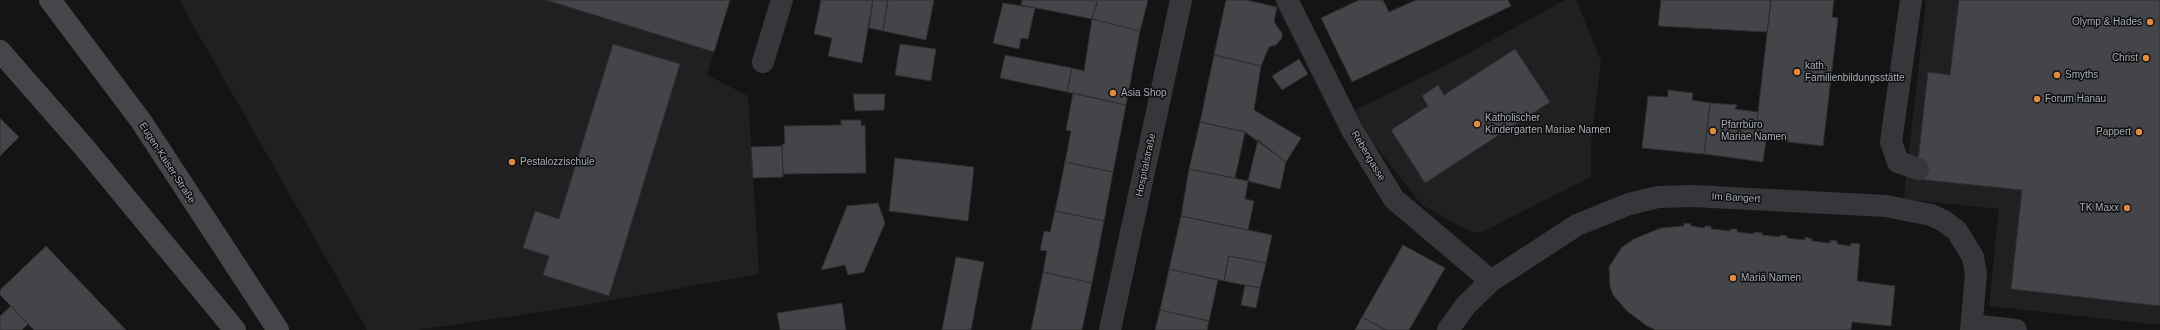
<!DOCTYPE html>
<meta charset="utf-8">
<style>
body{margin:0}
canvas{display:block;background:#141415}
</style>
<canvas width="2160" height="330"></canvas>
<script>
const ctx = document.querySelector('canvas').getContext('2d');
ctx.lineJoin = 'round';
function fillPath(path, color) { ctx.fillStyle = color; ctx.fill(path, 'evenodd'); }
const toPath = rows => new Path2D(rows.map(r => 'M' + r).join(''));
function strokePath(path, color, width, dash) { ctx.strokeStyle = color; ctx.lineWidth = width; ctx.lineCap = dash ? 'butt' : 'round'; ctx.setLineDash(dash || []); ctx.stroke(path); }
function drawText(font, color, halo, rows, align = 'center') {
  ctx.font = font + ' Helvetica,sans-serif'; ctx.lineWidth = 3; ctx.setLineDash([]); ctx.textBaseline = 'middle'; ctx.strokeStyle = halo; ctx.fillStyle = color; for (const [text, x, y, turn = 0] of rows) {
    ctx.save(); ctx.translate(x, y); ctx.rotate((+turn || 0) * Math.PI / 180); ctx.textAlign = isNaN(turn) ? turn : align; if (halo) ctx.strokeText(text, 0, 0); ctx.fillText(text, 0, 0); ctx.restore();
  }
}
fillPath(toPath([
 [179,0,730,0,707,75,748,96,759,274,574,307,418,330,367,330],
 [1565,0,1576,0,1601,61,1591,143,1591,177,1490,228,1479,233,1469,231,1422,205,1369,138,1355,110,1443,67],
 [1926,0,2160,0,2160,325,1989,306,1999,209,1904,199]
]), '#202022');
const building = toPath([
 [546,0,730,0,714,52,546,0],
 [821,0,873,0,862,63,828,56,832,38,814,34,821,0],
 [873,0,888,0,883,31,869,28,873,0],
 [888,0,934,0,926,40,883,31,888,0],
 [1022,0,1098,0,1092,19,1021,5,1022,0],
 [1098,0,1148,0,1140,31,1092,19,1098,0],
 [1226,0,1246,0,1277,7,1274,22,1282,33,1282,38,1276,45,1269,47,1261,66,1214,55,1226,0],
 [1359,0,1383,0,1389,12,1416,0,1508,0,1511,6,1352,82,1321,18,1359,0],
 [1661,0,1771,0,1767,32,1658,26,1661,0],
 [1771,0,1834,0,1832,17,1838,18,1823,146,1755,138,1771,0],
 [1959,0,2160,0,2160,306,2011,289,2022,190,1916,179,1928,72,1950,75,1959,0],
 [1003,3,1035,8,1028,39,1021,38,1019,49,993,43,1003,3],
 [1092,19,1140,31,1126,105,1067,92,1072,68,1084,71,1092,19],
 [613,44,680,64,609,296,543,275,549,256,523,248,535,211,559,219,613,44],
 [900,44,936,49,931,81,895,75,900,44],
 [1515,49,1550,102,1425,183,1391,130,1428,106,1422,96,1438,85,1444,95,1515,49],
 [1005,55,1072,68,1067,92,1000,78,1005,55],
 [1214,55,1261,66,1254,110,1301,138,1286,162,1245,132,1200,122,1214,55],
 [1299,59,1308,74,1282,90,1272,76,1299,59],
 [1668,90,1693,93,1692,100,1710,103,1704,154,1642,148,1648,96,1668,97,1668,90],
 [1073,93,1126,105,1113,172,1065,162,1071,131,1066,130,1073,93],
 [853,94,885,94,884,110,855,111,853,94],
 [1710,103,1737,105,1735,109,1758,112,1755,138,1766,139,1763,162,1704,154,1710,103],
 [0,118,19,137,0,156,0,118],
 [841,120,861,120,861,126,865,125,866,173,783,174,782,144,785,144,784,126,841,125,841,120],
 [1200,122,1245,132,1235,178,1189,169,1200,122],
 [1258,140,1286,162,1280,189,1248,181,1258,140],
 [782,146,783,177,753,178,751,147,782,146],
 [895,158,974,167,968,221,889,211,895,158],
 [1065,162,1113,172,1104,221,1055,211,1065,162],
 [1189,169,1248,181,1245,199,1254,201,1248,230,1181,216,1189,169],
 [878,203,885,223,864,272,848,275,845,265,821,270,847,206,878,203],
 [1055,211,1104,221,1092,283,1043,272,1047,251,1040,250,1044,231,1050,232,1055,211],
 [1181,216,1272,235,1266,263,1229,256,1224,281,1169,269,1181,216],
 [1684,223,1691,224,1691,226,1704,228,1705,226,1711,226,1711,229,1730,231,1730,229,1737,229,1737,232,1754,234,1754,232,1762,233,1762,235,1780,237,1780,235,1787,236,1787,238,1805,240,1805,237,1812,239,1812,241,1830,243,1830,240,1837,241,1837,244,1850,246,1851,243,1860,244,1857,281,1895,286,1891,326,1852,322,1851,330,1656,330,1647,326,1627,311,1613,295,1610,286,1609,267,1622,247,1634,239,1661,228,1684,226,1684,223],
 [1403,245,1445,268,1409,330,1386,330,1362,317,1403,245],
 [46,246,126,330,34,330,11,306,0,295,0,290,46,246],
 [1229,256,1266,263,1260,288,1224,281,1229,256],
 [956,257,984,262,971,330,942,330,956,257],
 [1169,269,1218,280,1209,321,1160,310,1169,269],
 [1043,272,1092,283,1082,330,1031,330,1043,272],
 [1245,285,1260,288,1256,308,1241,305,1245,285],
 [842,303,846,330,780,330,777,313,842,303],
 [11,306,28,324,22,330,0,330,0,316,11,306],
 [1160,310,1209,321,1207,330,1155,330,1160,310],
 [1362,317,1386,330,1355,330,1362,317]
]);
fillPath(building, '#434548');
strokePath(building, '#2e2f31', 1);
strokePath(toPath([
 [1287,0,1352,130,1394,199,1491,281],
 [1911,0,1891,142,1898,162,1918,169],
 [763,62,782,0],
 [1972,325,2016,330],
 [1110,330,1181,0],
 [1448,330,1466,305,1491,281,1577,225,1629,204,1658,197,1693,196,1886,206,1931,215,1944,221,1957,231,1973,257,1976,274,1971,330]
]), '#35373a', 22);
strokePath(toPath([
 [50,0,141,121,278,330],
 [0,51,84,147,235,330]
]), '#44464a', 22);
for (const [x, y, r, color] of [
 [2150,22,4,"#e08b42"],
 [2146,58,4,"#e08b42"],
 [1797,72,4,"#e08b42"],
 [2057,75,4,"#e08b42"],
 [1113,93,4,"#e08b42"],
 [2037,99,4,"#e08b42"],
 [1477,124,4,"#e08b42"],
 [1713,131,4,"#e08b42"],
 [2139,132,4,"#e08b42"],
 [512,162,4,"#e08b42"],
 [2127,208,4,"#e08b42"],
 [1733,278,4,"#e08b42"]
]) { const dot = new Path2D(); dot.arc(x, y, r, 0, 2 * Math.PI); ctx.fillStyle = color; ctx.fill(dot); strokePath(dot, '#0f0f10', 1.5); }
drawText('10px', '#a7aeb4', '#0f0f10', [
 ["Olymp & Hades",2142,22,"right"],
 ["Christ",2138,58,"right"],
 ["kath.",1805,66],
 ["Familienbildungsstätte",1805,78],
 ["Smyths",2065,75],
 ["Asia Shop",1121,93],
 ["Forum Hanau",2045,99],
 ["Katholischer",1485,118],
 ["Kindergarten Mariae Namen",1485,130],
 ["Pfarrbüro",1721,125],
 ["Mariae Namen",1721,137],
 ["Pappert",2131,132,"right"],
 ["Pestalozzischule",520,162],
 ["TK Maxx",2119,208,"right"],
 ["Mariä Namen",1741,278]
], 'left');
drawText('10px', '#a7aeb4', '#0f0f10', [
 ["Rebengasse",1368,156,59],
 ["Eugen-Kaiser-Straße",167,163,57],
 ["Hospitalstraße",1146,165,-78],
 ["Im Bangert",1736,198,3]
]);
</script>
